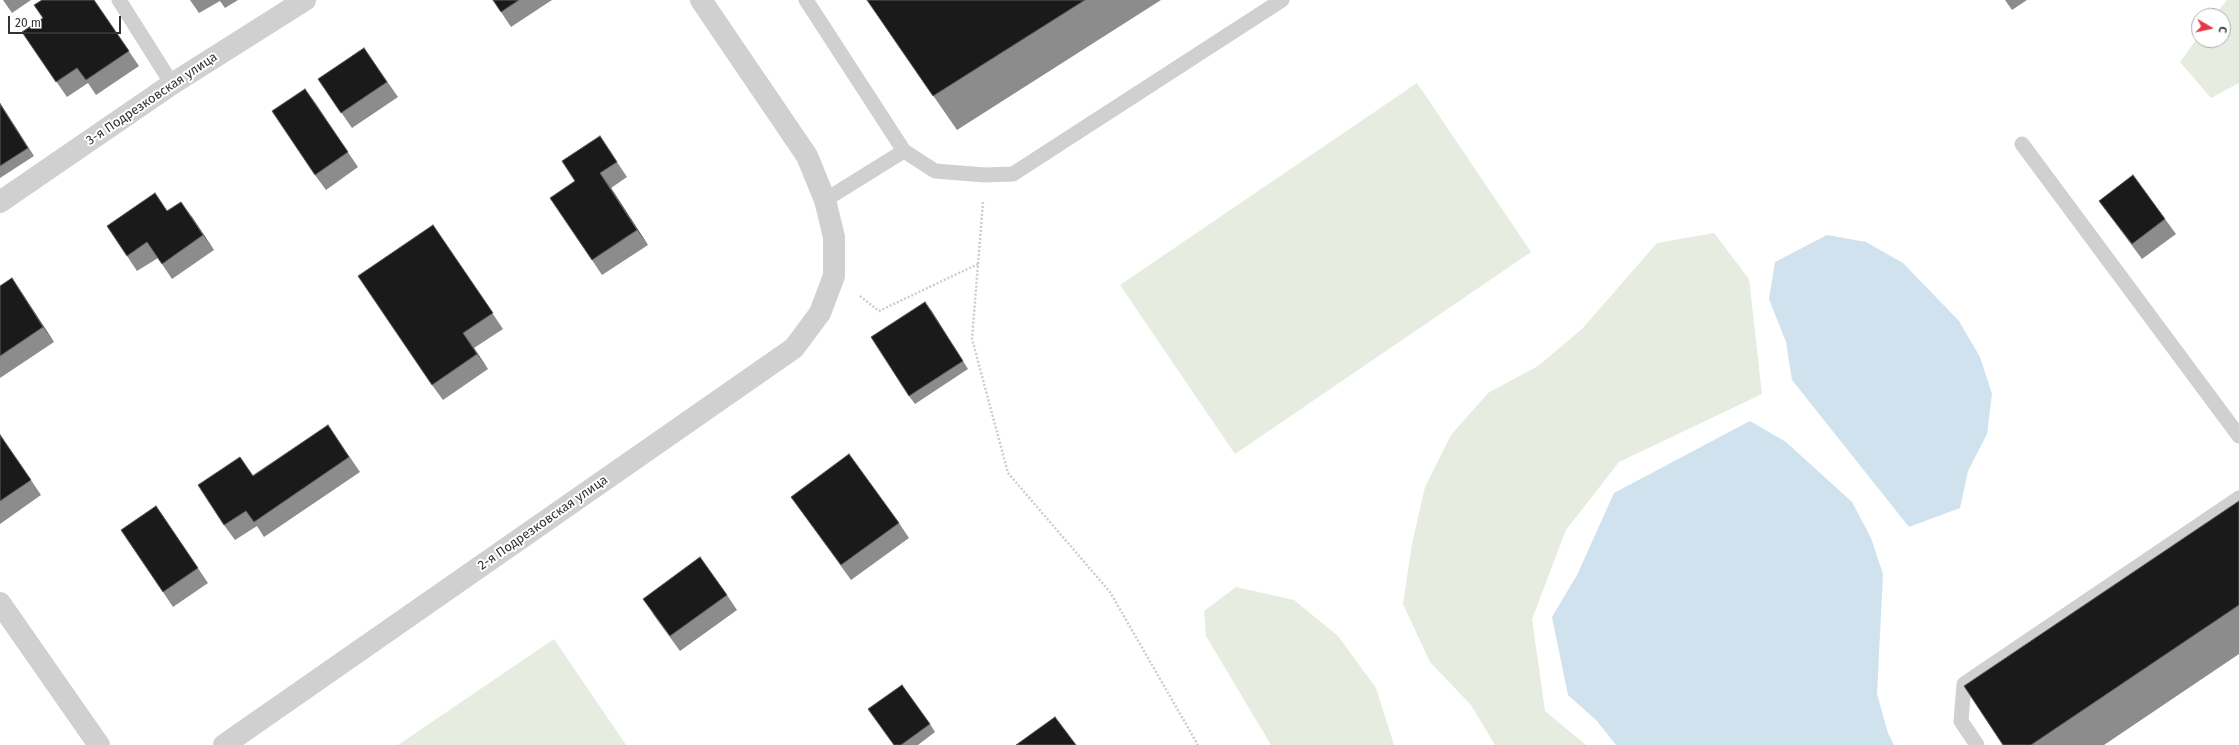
<!DOCTYPE html>
<meta charset="utf-8">
<style>
body{margin:0}
#map{position:relative;width:2239px;height:745px;overflow:hidden;background:#fff;font-family:"Fira Sans",sans-serif}
canvas{display:block}
.north{position:absolute;left:2191px;top:8px;width:40px;height:40px;box-sizing:border-box;background:#fff;border:1px solid #adadad;border-radius:50%;rotate:99deg;font-size:11px;font-weight:700;line-height:16px;text-align:center;color:#333}
.north::after{content:'';display:block;margin:auto;width:14px;height:18px;background:#e63946;clip-path:polygon(50% 0,100% 100%,50% 72%,0 100%)}
.scale{position:absolute;left:8px;top:16px;width:113px;height:18px;box-sizing:border-box;border:2px solid #333;border-top:0;padding-left:5px;font-size:12px;line-height:14px;white-space:nowrap;color:#333;-webkit-text-stroke:3px #fff;paint-order:stroke}
</style>
<div id="map">
<canvas width="2239" height="745"></canvas>
<div class="north">С</div>
<div class="scale">20 m</div>
</div>
<script>
const ctx = document.querySelector('canvas').getContext('2d');
ctx.lineJoin = 'round';
function fillPath(path, color) { ctx.fillStyle = color; ctx.fill(path, 'evenodd'); }
const toPath = rows => new Path2D(rows.map(r => 'M' + r).join(''));
function strokePath(path, color, width, dash) { ctx.strokeStyle = color; ctx.lineWidth = width; ctx.lineCap = dash ? 'butt' : 'round'; ctx.setLineDash(dash || []); ctx.stroke(path); }
function drawText(font, color, halo, rows, align = 'center') {
  ctx.font = font + ' "Fira Sans",sans-serif'; ctx.lineWidth = 4; ctx.setLineDash([]); ctx.textBaseline = 'middle'; ctx.strokeStyle = halo; ctx.fillStyle = color; for (const [text, x, y, turn = 0] of rows) {
    ctx.save(); ctx.translate(x, y); ctx.rotate((+turn || 0) * Math.PI / 180); ctx.textAlign = isNaN(turn) ? turn : align; if (halo) ctx.strokeText(text, 0, 0); ctx.fillText(text, 0, 0); ctx.restore();
  }
}
fillPath(toPath([
 [2227,0,2239,0,2239,83,2211,98,2180,62,2199,36,2199,40,2223,40,2223,16,2214,16],
 [1417,83,1531,252,1235,454,1120,285],
 [1714,233,1749,279,1762,394,1619,462,1566,530,1532,619,1545,711,1586,745,1495,745,1471,705,1430,662,1403,604,1412,544,1425,487,1451,435,1488,393,1538,366,1582,329,1657,243],
 [1236,587,1294,600,1338,636,1376,688,1394,745,1271,745,1206,636,1204,611],
 [554,639,626,745,398,745]
]), '#e6ecdf');
fillPath(toPath([
 [1827,235,1866,242,1903,263,1959,321,1980,357,1992,394,1987,434,1968,471,1960,508,1909,527,1792,380,1786,342,1769,299,1775,262],
 [1750,421,1786,442,1852,502,1871,538,1883,574,1877,694,1888,733,1894,745,1616,745,1597,721,1568,695,1552,617,1577,575,1614,493]
]), '#cfe2ee');
strokePath(toPath([
 [983,202,972,339,1008,473,1110,592,1198,745],
 [860,296,879,311,978,264]
]), '#cdcdcd', 2.5, [2, 2]);
strokePath(toPath([
 [119,0,172,84],
 [806,0,904,151,935,171,985,175,1013,174,1282,0],
 [2022,144,2239,436],
 [825,200,904,151],
 [1977,745,1961,721,1964,684,2239,498]
]), '#d0d0d0', 15);
strokePath(toPath([
 [0,202,172,84,305,0],
 [0,603,99,745]
]), '#d0d0d0', 22);
strokePath(toPath([
 [224,745,794,348,820,313,834,276,834,237,825,200,807,156,701,0]
]), '#d0d0d0', 22);
fillPath(toPath([
 [3,0,31,0,12,13],
 [94,0,139,66,96,95,88,83,67,97,22,32],
 [190,0,238,0,225,8,220,1,199,13],
 [493,0,552,0,511,27],
 [867,0,1161,0,957,130],
 [2005,0,2027,0,2012,10],
 [364,48,398,97,352,128,318,79],
 [305,89,358,167,326,190,315,175],
 [0,103,34,156,0,178],
 [610,152,627,177,611,188,648,245,602,275,592,260,575,181],
 [2099,201,2165,219,2176,234,2142,259],
 [167,211,192,217,214,250,172,279,158,258,137,271,127,256],
 [433,225,503,329,474,348,488,369,443,400,432,385],
 [12,278,54,342,0,378,0,286],
 [931,310,968,369,915,404,909,396],
 [328,425,360,472,264,537,257,526,235,540,224,525,253,475],
 [0,434,41,495,0,524],
 [791,497,899,523,909,538,851,580],
 [2239,501,2239,654,2104,745,2003,745],
 [156,506,208,583,173,607,163,592],
 [727,595,737,610,680,651,653,614],
 [930,724,935,732,918,745,894,745]
]), '#8c8c8c');
fillPath(toPath([
 [305,89,316,104,358,167,348,152],
 [0,103,34,156,0,104],
 [600,136,610,152,627,177,617,162],
 [600,173,611,188,648,245,637,230],
 [181,202,192,217,214,250,203,235],
 [12,278,22,293,54,342,43,327],
 [925,302,931,310,968,369,963,361],
 [463,333,474,348,488,369,477,354]
]), '#5f5f5f');
const building = toPath([
 [42,0,94,0,129,51,86,80,77,68,56,82,22,32,43,18,34,5,42,0],
 [493,0,519,0,501,12,493,0],
 [867,0,1085,0,933,96,867,0],
 [364,48,387,82,341,113,318,79,364,48],
 [305,89,348,152,315,175,272,111,305,89],
 [0,104,28,148,0,166,0,104],
 [600,136,617,162,600,173,637,230,592,260,550,198,575,181,562,161,600,136],
 [2133,175,2165,219,2132,244,2099,201,2133,175],
 [155,193,167,211,181,202,203,235,162,264,147,242,127,256,107,226,155,193],
 [433,225,493,313,463,333,477,354,432,385,358,276,433,225],
 [12,278,43,327,0,356,0,286,12,278],
 [925,302,963,361,909,396,871,337,925,302],
 [328,425,349,457,254,522,246,511,224,525,198,485,240,457,253,476,328,425],
 [0,435,31,480,0,501,0,435],
 [849,454,899,523,841,565,791,497,849,454],
 [2239,501,2239,605,2031,745,2003,745,1964,686,2239,501],
 [156,506,198,568,163,592,121,530,156,506],
 [700,557,727,595,670,636,643,599,700,557],
 [902,685,930,724,901,745,894,745,868,709,902,685],
 [1055,717,1076,745,1016,745,1055,717]
]);
fillPath(building, '#1a1a1a');
strokePath(building, '#5f5f5f', 1);
drawText('13px', '#333', '#fff', [
 ["3-я Подрезковская улица",152,99,-34],
 ["2-я Подрезковская улица",543,523,-35]
]);
</script>
